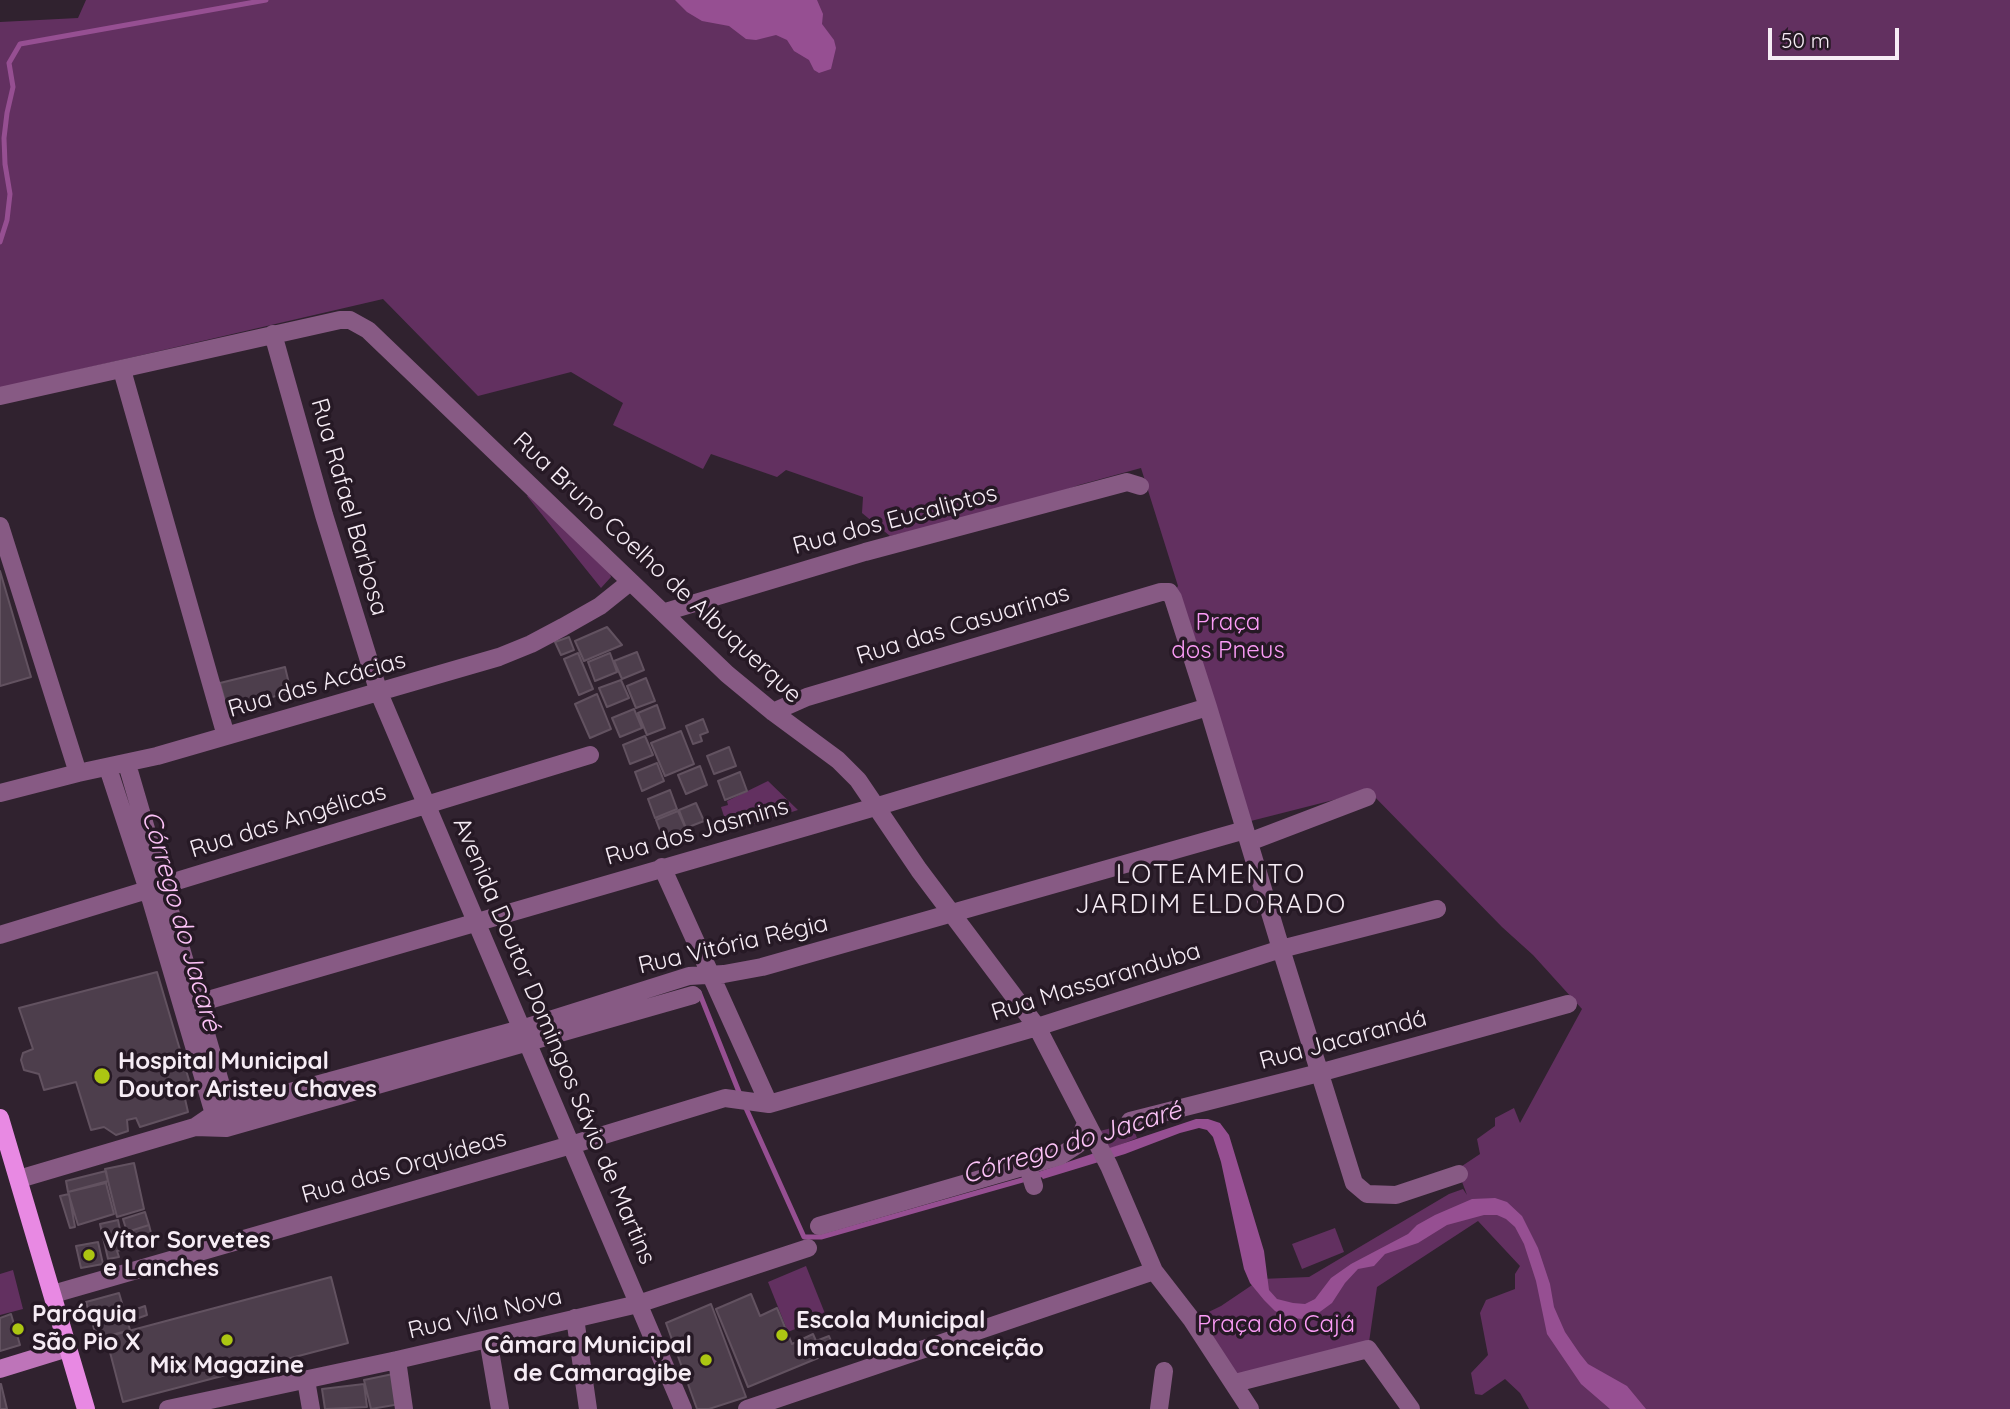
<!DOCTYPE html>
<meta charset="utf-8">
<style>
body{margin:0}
#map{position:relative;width:2010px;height:1409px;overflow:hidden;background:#30222f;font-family:Quicksand,sans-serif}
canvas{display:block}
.scale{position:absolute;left:1768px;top:28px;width:131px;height:32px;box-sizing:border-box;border:4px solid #f6ecf5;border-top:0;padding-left:9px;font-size:21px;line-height:24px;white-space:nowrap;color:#f6ecf5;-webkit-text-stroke:5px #261925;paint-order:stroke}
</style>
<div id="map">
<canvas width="2010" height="1409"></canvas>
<div class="scale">50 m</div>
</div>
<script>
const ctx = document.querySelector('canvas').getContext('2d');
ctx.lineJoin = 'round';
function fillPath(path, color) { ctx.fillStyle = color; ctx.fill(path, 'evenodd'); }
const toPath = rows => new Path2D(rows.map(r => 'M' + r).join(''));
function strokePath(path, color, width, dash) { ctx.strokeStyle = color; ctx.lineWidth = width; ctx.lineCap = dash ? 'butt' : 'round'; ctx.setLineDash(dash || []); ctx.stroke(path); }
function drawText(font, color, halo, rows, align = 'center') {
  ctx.font = font + ' Quicksand,sans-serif'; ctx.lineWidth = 7; ctx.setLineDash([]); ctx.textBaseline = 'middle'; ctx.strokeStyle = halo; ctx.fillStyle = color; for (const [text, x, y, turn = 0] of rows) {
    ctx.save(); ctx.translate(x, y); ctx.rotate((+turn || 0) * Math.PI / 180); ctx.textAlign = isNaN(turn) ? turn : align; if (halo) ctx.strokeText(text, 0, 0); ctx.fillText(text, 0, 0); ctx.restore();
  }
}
fillPath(toPath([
 [86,0,2010,0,2010,1409,1529,1409,1520,1393,1505,1379,1482,1395,1475,1394,1471,1373,1488,1355,1480,1313,1486,1300,1515,1289,1515,1274,1520,1266,1478,1221,1377,1287,1368,1349,1235,1383,1192,1320,1221,1306,1261,1279,1309,1277,1449,1194,1463,1189,1467,1195,1459,1174,1462,1166,1480,1154,1477,1139,1495,1126,1495,1118,1514,1108,1520,1123,1582,1009,1533,955,1502,927,1369,791,1239,824,1168,602,1178,586,1141,468,1079,485,1034,502,890,536,862,513,863,497,786,470,777,477,711,454,703,469,613,425,623,403,571,372,478,396,383,299,0,388,0,22,78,18],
 [530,494,609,571,611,577,601,588,527,496],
 [768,781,798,810,729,832,721,807,728,805,727,801],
 [1131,1123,1137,1138,1102,1152,1092,1133],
 [1335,1228,1344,1252,1302,1269,1292,1244],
 [806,1266,826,1316,788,1332,768,1282],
 [13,1270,23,1309,0,1315,0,1274]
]), '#623060');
fillPath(toPath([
 [675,0,817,0,823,14,822,24,834,40,836,48,831,69,819,73,814,70,809,60,794,51,787,40,776,35,756,40,746,39,729,26,702,21,687,12],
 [1196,1119,1208,1119,1220,1123,1229,1135,1264,1251,1269,1290,1277,1299,1293,1303,1305,1304,1315,1299,1331,1278,1351,1264,1408,1234,1417,1225,1435,1215,1472,1199,1495,1198,1507,1202,1522,1216,1538,1248,1550,1284,1554,1307,1565,1332,1580,1354,1588,1364,1627,1386,1646,1409,1610,1409,1581,1384,1547,1334,1536,1281,1524,1244,1515,1227,1506,1219,1497,1215,1484,1215,1447,1225,1418,1243,1385,1254,1374,1266,1358,1269,1345,1283,1332,1303,1317,1314,1304,1319,1290,1318,1275,1311,1264,1300,1250,1283,1244,1269,1221,1162,1213,1137,1207,1130,1199,1128,1180,1133,1125,1154,1043,1179,1038,1172]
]), '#964f92');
strokePath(toPath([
 [0,242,7,220,10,194,5,164,4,138,7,113,13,87,9,63,20,44,266,0],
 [699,992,741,1097],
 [745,1106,804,1237,821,1237,1047,1173]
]), '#964f92', 5);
const building = toPath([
 [0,571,31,677,0,686,0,571],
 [607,627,622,645,584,661,575,641,607,627],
 [569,637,574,650,561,655,555,642,569,637],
 [637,652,644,670,622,679,614,661,637,652],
 [578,653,593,689,579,695,564,659,578,653],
 [610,653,617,672,595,681,588,662,610,653],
 [285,667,291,692,227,709,220,683,285,667],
 [646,678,655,701,636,708,627,686,646,678],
 [621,680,629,698,607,707,599,688,621,680],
 [597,694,611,729,590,738,575,704,597,694],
 [657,705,665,728,647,735,638,713,657,705],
 [634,709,642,728,620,737,612,718,634,709],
 [703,719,708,732,700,735,702,741,693,744,686,726,703,719],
 [681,731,694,764,665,776,651,743,681,731],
 [645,736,653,755,630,764,623,745,645,736],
 [729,747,736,766,714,774,707,756,729,747],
 [657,763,664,781,642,791,635,772,657,763],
 [700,766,707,785,686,794,678,775,700,766],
 [740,772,747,791,725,800,718,781,740,772],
 [670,790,677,809,655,818,648,799,670,790],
 [696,803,704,821,686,828,679,810,696,803],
 [678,811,686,829,663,838,656,820,678,811],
 [157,972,191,1087,183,1090,188,1112,140,1127,136,1118,127,1120,128,1131,116,1135,104,1127,91,1130,76,1082,44,1090,39,1074,24,1070,21,1060,23,1053,33,1049,19,1008,157,972],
 [134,1163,144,1209,117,1217,105,1169,134,1163],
 [106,1171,108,1181,68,1192,66,1181,106,1171],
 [106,1183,114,1214,78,1225,68,1192,106,1183],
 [69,1194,75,1227,70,1228,60,1196,69,1194],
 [145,1212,149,1225,127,1232,123,1219,145,1212],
 [118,1220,124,1249,117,1251,119,1257,108,1259,100,1224,118,1220],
 [149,1225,153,1241,131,1247,127,1232,149,1225],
 [98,1242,103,1264,81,1268,76,1246,98,1242],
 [331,1277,348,1343,123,1402,106,1337,331,1277],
 [119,1293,130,1330,97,1339,86,1302,119,1293],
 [751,1294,760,1316,777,1308,792,1344,813,1334,816,1341,829,1336,835,1351,748,1387,716,1309,751,1294],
 [711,1304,746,1397,709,1409,697,1409,666,1323,711,1304],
 [145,1306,147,1315,130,1321,128,1312,145,1306],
 [11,1314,20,1345,0,1351,0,1318,11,1314],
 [393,1374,400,1404,371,1409,364,1380,393,1374],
 [0,1384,1,1384,7,1409,0,1409,0,1384],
 [364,1384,367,1407,325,1409,322,1389,364,1384]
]);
fillPath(building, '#4d3e4c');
strokePath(building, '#625260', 2);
strokePath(toPath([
 [273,334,324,515,379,693,683,1409],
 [122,370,226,736],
 [0,396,340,320,350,320,368,330,727,674,773,712,838,760,858,780,919,870,1037,1027,1109,1166,1154,1271,1192,1320,1250,1409],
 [0,526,78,773],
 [665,612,865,552,1127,482,1140,486],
 [773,712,807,697,1161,592,1169,592,1173,598,1208,707,1281,949,1354,1183,1367,1194,1396,1195,1459,1174],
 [127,764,228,1109,226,1120],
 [108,768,148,890,214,1114,221,1122],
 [0,793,78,773,157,756,499,657,531,644,563,627,600,606,630,582],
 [1249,842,1367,797],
 [662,867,769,1104],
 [0,935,590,755],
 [198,1003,875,807,1208,707],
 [1130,1121,1319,1073,1568,1004],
 [195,1127,226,1128,693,995],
 [1027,1164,1034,1186],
 [19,1179,195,1127,214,1114,228,1109,521,1029,689,976,724,974,762,967,1245,830],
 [819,1226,1060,1156,1077,1145,1086,1123],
 [53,1294,571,1145,725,1098,769,1104,1037,1027,1281,949,1437,909],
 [575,1318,588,1409],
 [488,1339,500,1409],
 [397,1360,404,1409],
 [306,1380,311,1409],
 [1235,1383,1368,1349,1411,1409],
 [168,1409,397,1360,638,1304,808,1248],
 [747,1409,1154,1271],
 [1159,1409,1164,1371]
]), '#875a84', 18);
strokePath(toPath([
 [0,1369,68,1348]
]), '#be74b9', 18);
strokePath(toPath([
 [0,1118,86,1409]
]), '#e889e3', 18);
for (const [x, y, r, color] of [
 [102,1076,9,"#acc612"],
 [89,1255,7,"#acc612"],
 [18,1329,7,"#acc612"],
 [782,1335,7,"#acc612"],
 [227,1340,7,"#acc612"],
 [706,1360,7,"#acc612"]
]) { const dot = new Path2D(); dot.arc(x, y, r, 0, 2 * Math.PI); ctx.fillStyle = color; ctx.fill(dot); strokePath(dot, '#261925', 2.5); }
drawText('24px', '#f6ecf5', '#261925', [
 ["Rua Rafael Barbosa",349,507,74],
 ["Rua dos Eucaliptos",895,520,-15],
 ["Rua Bruno Coelho de Albuquerque",657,568,43],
 ["Rua das Casuarinas",963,625,-17],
 ["Rua das Acácias",317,685,-16],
 ["Rua das Angélicas",288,821,-17],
 ["Rua dos Jasmins",697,832,-16],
 ["Rua Vitória Régia",733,945,-13],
 ["Rua Massaranduba",1096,982,-17],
 ["Rua Jacarandá",1343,1040,-15],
 ["Avenida Doutor Domingos Sávio de Martins",554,1041,67],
 ["Rua das Orquídeas",404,1167,-16],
 ["Rua Vila Nova",485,1314,-13]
]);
drawText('24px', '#fc9cf7', '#261925', [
 ["Praça",1228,623],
 ["dos Pneus",1228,651],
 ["Praça do Cajá",1276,1325]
]);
drawText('bold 24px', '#f6ecf5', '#261925', [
 ["Hospital Municipal",118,1062],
 ["Doutor Aristeu Chaves",118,1090],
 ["Vítor Sorvetes",103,1241],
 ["e Lanches",103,1269],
 ["Paróquia",32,1315],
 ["São Pio X",32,1343],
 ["Escola Municipal",796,1321],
 ["Imaculada Conceição",796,1349],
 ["Câmara Municipal",692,1346,"right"],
 ["de Camaragibe",692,1374,"right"],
 ["Mix Magazine",227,1366,"center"]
], 'left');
ctx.letterSpacing = '2px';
drawText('26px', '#f6ecf5', '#261925', [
 ["LOTEAMENTO",1211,875],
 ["JARDIM ELDORADO",1211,905]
]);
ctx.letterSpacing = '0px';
drawText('italic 26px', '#fdc3f8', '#261925', [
 ["Córrego do Jacaré",181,921,74],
 ["Córrego do Jacaré",1072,1143,-17]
]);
</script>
